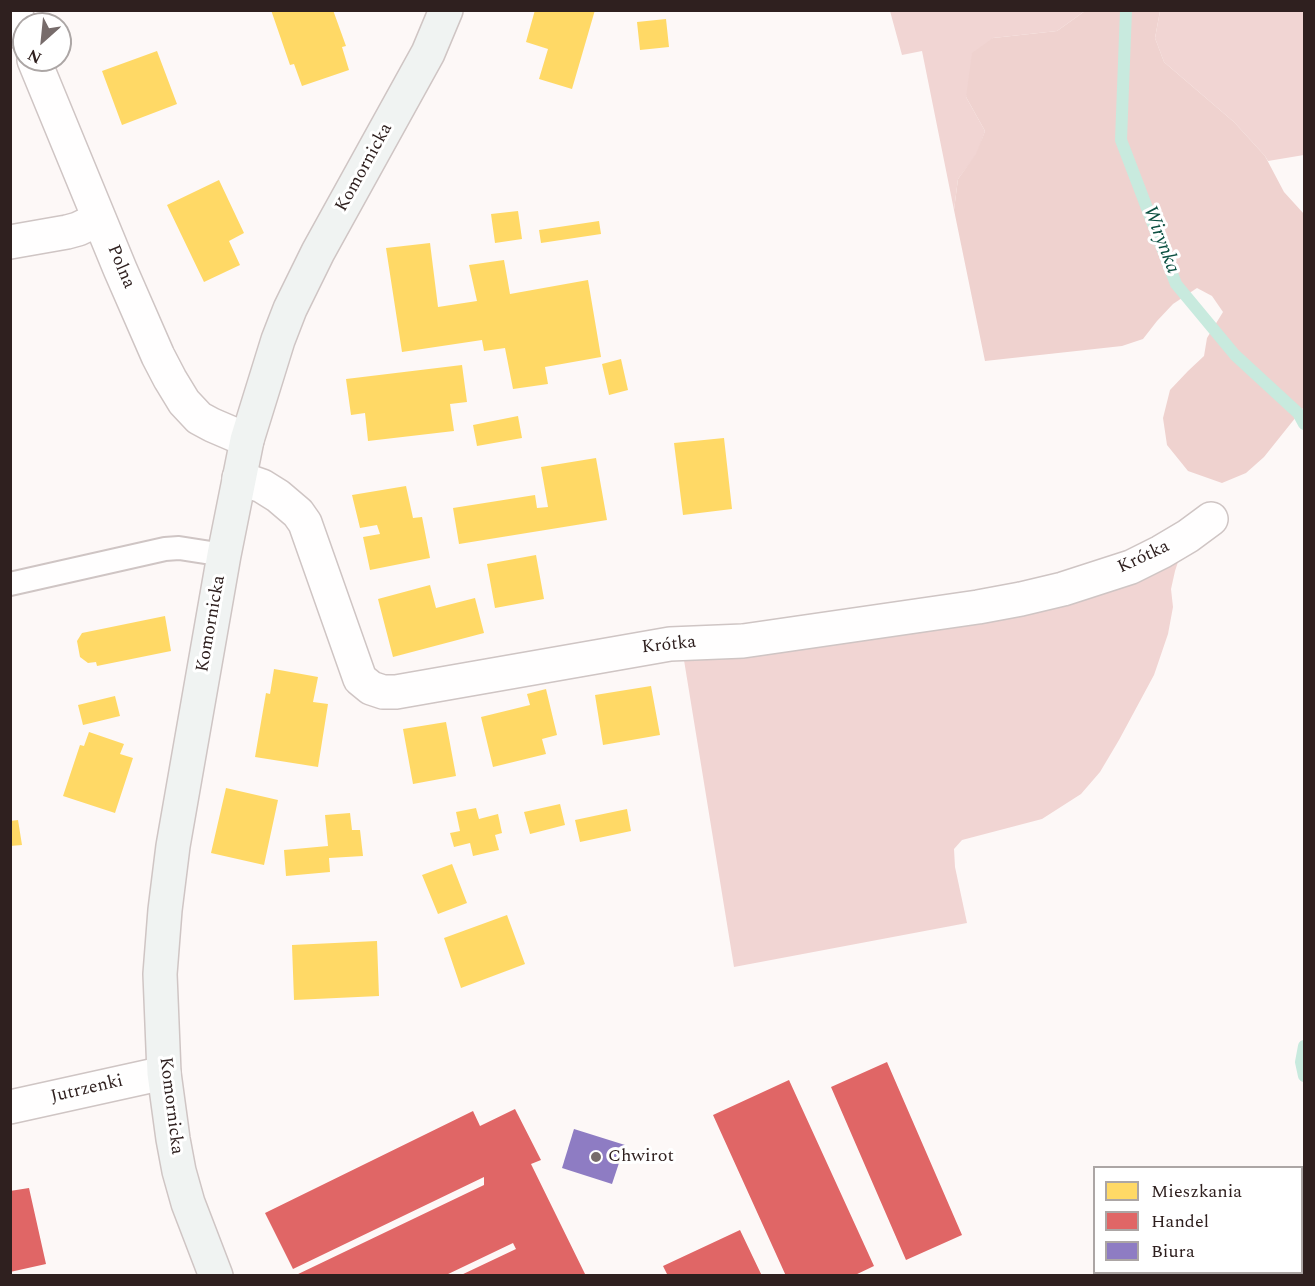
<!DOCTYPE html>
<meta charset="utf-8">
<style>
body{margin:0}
#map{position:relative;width:1315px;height:1286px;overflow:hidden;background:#fdf8f7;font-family:Spectral,serif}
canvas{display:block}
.frame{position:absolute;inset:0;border:12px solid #2f201f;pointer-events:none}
.legend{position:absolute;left:1093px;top:1166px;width:210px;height:108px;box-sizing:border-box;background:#fff;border:2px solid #aca6a5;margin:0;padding:8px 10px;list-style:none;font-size:18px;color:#2f201f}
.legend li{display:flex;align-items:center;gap:12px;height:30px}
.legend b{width:30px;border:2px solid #aca6a5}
.north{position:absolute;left:12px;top:12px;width:60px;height:60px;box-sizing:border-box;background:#fff;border:2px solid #aca6a5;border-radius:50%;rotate:207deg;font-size:16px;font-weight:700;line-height:24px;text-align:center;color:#2f201f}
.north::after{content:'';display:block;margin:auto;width:21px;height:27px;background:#776c6b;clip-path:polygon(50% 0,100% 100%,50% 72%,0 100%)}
</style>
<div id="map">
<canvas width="1315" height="1286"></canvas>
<div class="frame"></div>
<ul class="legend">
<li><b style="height:16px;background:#ffd966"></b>Mieszkania</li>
<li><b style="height:16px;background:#e06666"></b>Handel</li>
<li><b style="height:16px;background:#8e7cc3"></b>Biura</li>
</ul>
<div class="north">N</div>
</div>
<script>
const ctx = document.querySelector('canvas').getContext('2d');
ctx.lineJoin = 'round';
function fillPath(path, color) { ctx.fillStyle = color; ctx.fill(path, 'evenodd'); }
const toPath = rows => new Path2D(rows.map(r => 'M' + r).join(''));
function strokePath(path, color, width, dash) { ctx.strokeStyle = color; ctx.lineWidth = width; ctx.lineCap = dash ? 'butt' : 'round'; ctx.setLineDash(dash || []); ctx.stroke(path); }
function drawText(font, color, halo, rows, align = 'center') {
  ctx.font = font + ' Spectral,serif'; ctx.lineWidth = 6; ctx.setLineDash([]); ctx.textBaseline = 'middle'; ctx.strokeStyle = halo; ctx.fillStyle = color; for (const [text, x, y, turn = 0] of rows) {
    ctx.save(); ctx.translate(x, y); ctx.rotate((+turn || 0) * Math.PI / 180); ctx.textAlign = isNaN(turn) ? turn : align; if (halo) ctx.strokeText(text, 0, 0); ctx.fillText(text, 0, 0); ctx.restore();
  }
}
fillPath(toPath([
 [890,11,1085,11,1057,31,993,38,966,97,985,131,977,154,958,179,954,210,922,51,902,55],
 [1160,11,1304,11,1304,155,1268,161,1265,156,1234,122,1164,62,1155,38],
 [1181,553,1175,571,1171,589,1173,607,1168,634,1154,675,1119,740,1100,772,1081,794,1042,819,962,840,954,849,955,867,967,923,734,967,683,654]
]), '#f1d5d3');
fillPath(toPath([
 [1085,11,1160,11,1155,38,1164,62,1234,122,1265,156,1284,192,1304,214,1304,407,1264,457,1246,473,1222,483,1188,471,1167,445,1163,418,1170,390,1188,371,1204,356,1207,338,1223,312,1212,296,1197,288,1173,304,1157,321,1143,339,1122,346,985,361,954,210,958,179,976,154,985,131,966,97,972,53,993,38,1057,31]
]), '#efd2cf');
fillPath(toPath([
 [271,10,333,10,346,46,342,47,349,70,302,86,294,64,290,65],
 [535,10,595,10,572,89,539,79,548,49,526,42],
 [666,19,669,47,640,50,637,22],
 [157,51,177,104,122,125,102,71],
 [219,180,244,233,229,241,240,265,204,282,167,205],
 [518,211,522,239,495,243,491,214],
 [599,221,601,234,541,243,539,230],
 [430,243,438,307,477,301,469,265,504,260,510,294,588,280,601,357,545,367,548,384,513,389,505,348,484,351,482,340,402,352,386,248],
 [621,359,628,390,609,395,602,364],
 [462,365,467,402,450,404,454,431,368,441,365,413,351,415,346,379],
 [518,416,522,438,477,446,473,425],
 [724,438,732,509,683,515,674,443],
 [596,458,607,520,459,544,453,508,535,495,537,508,548,507,541,467],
 [406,486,413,518,422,517,430,558,370,570,363,537,380,534,377,525,360,528,352,495],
 [536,555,544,599,495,608,487,564],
 [430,585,436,608,475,598,484,633,393,657,378,599],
 [165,616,171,651,97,666,96,662,88,663,80,657,77,641,82,633],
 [274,669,318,677,313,702,328,704,318,767,255,757,266,693,270,694],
 [651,686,660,735,603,745,595,695],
 [546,689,557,735,542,739,546,754,493,767,481,717,530,705,527,694],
 [115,696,120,716,83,725,78,705],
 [446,722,456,776,413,784,403,729],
 [89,732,124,744,120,754,133,758,115,813,63,796,80,745,84,746],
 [226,788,278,800,264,865,211,853],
 [560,804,565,825,530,834,524,812],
 [476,808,479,819,498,814,502,833,495,835,499,850,473,856,470,843,454,847,450,833,460,831,456,812],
 [627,809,631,831,580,842,575,820],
 [350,813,352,830,360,830,363,856,329,858,330,872,286,876,284,850,328,846,325,815],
 [18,820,22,845,10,846,10,821],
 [452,864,467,903,438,914,422,875],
 [507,915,525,964,461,988,444,938],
 [377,941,379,996,294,1000,292,945]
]), '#ffd966');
fillPath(toPath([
 [887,1062,962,1235,906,1260,831,1087],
 [789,1080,874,1266,853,1276,786,1276,713,1115],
 [515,1109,541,1160,531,1164,586,1276,459,1276,516,1249,513,1243,444,1276,294,1276,484,1185,484,1177,293,1269,265,1213,473,1111,480,1126],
 [29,1188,46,1264,10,1272,10,1191],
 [740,1230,762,1276,668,1276,663,1266]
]), '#e06666');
fillPath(toPath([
 [574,1129,625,1145,612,1184,562,1168]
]), '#8e7cc3');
strokePath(toPath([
 [1126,10,1121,140,1176,284,1235,355,1298,413,1304,424],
 [1304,1046,1301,1062,1304,1076]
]), '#c8eade', 12);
const lane = toPath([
 [10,584,165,549,179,548,224,555]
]);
const street = toPath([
 [14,10,24,35],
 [34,60,120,269,158,356,170,379,184,402,199,418,212,425,247,440],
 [10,242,67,232,78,229,99,219],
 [239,478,262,486,278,496,298,513,305,523,360,679,371,688,383,692,396,692,670,644,743,641,978,607,1021,599,1063,589,1131,567,1161,552,1188,536,1211,519],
 [10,1107,164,1073]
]);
const secondary = toPath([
 [216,1276,188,1203,179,1171,173,1139,164,1073,160,974,165,910,173,846,224,555,247,440,278,340,290,309,318,252,428,53,446,10]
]);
strokePath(lane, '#cfc5c4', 26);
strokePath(street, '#cfc5c4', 36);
strokePath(secondary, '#cfc5c4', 36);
strokePath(lane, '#fffefe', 22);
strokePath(street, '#fffefe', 33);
strokePath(secondary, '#f0f3f2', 33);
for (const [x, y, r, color] of [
 [596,1157,6,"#776c6b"]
]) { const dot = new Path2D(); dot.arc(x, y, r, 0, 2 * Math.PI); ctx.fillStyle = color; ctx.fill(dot); strokePath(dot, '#fff', 2); }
drawText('18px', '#2f201f', '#fff', [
 ["Komornicka",365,168,-61],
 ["Polna",120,267,67],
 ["Krótka",1144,558,-25],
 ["Komornicka",212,624,-80],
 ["Krótka",669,646,-6],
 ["Jutrzenki",87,1090,-13],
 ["Komornicka",170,1106,83]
]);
drawText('18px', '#2f201f', '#fff', [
 ["Chwirot",608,1157]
], 'left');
drawText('italic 20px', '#0b5041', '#fff', [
 ["Wirynka",1160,240,69]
]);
</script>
